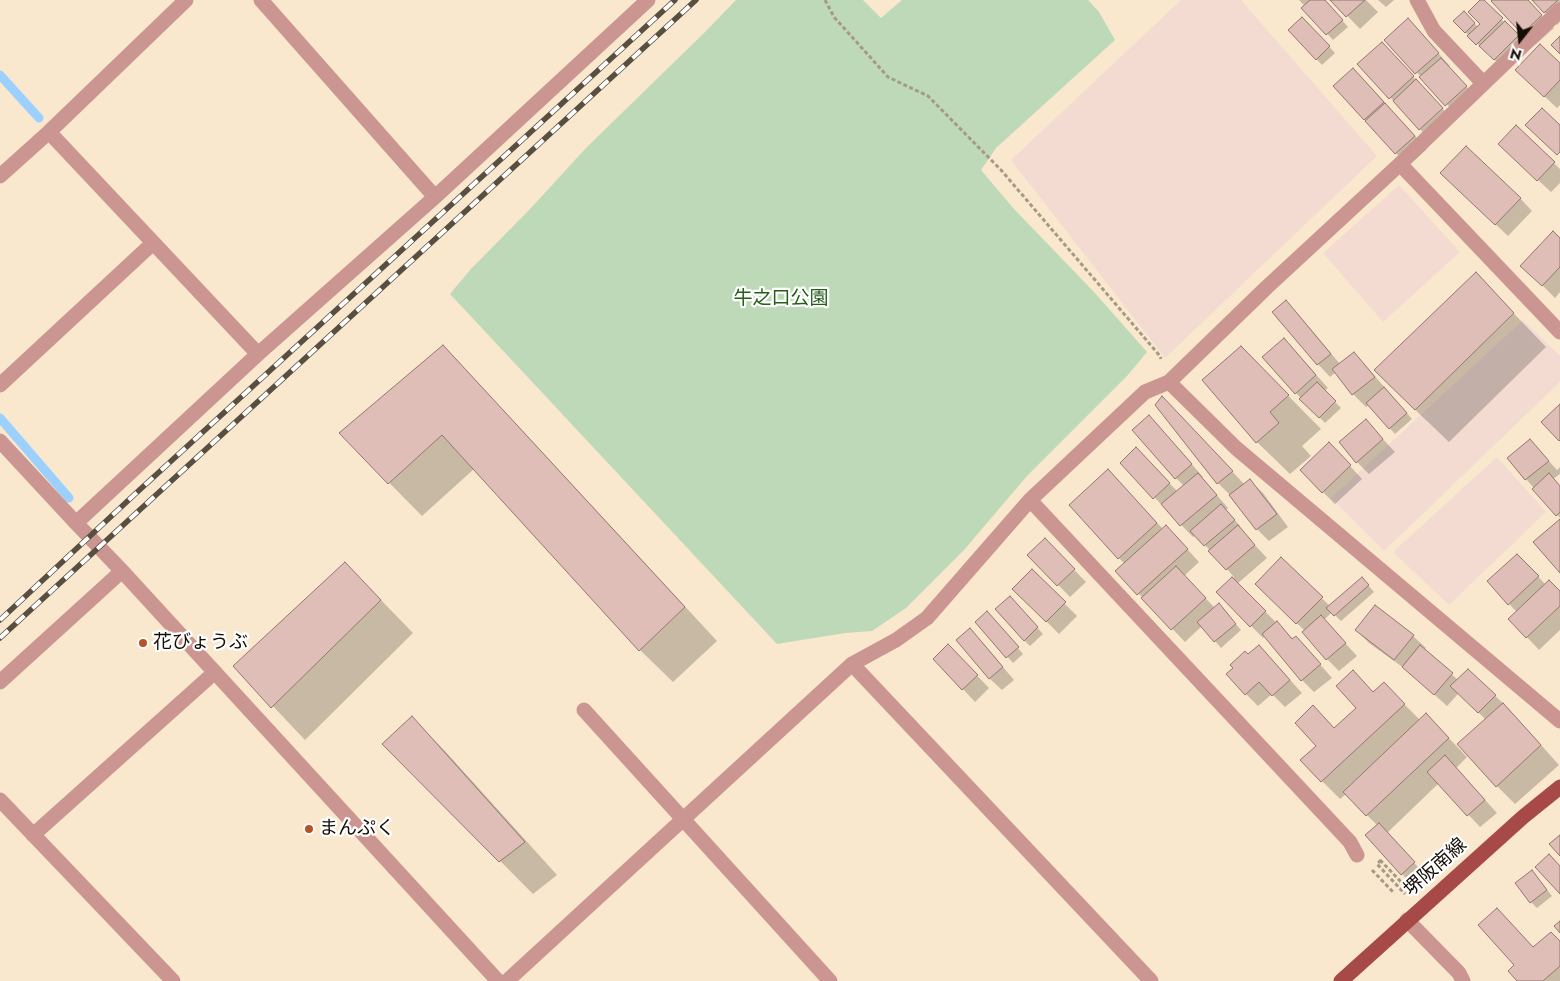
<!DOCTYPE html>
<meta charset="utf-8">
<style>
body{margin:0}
#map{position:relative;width:1560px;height:981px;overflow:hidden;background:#f9e8ce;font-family:Jost,sans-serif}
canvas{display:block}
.north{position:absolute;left:1495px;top:15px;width:50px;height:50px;-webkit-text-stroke:4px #fff;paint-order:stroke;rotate:196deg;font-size:14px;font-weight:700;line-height:20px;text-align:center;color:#140f06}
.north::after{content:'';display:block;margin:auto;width:18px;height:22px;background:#140f06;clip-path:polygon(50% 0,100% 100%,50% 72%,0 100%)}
</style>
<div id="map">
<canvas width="1560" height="981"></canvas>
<div class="north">N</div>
</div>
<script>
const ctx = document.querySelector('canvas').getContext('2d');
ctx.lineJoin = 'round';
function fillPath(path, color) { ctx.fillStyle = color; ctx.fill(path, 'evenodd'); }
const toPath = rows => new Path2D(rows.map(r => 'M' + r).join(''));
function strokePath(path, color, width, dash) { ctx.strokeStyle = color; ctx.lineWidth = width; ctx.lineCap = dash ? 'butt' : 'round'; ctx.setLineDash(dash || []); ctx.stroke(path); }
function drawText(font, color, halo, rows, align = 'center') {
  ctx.font = font + ' Jost,"Noto Sans JP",sans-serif'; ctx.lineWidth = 4.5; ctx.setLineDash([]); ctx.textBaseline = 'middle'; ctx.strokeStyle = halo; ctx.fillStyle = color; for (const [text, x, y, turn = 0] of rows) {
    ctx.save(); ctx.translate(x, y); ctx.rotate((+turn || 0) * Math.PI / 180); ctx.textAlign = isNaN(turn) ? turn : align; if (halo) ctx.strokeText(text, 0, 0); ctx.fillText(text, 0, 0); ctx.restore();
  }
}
fillPath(toPath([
 [1181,0,1241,0,1377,156,1165,358,1011,160],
 [1399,185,1460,252,1383,322,1323,253],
 [1523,320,1560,356,1560,382,1384,551,1331,498],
 [1497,457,1546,512,1449,605,1393,552]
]), '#f3dbd1');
fillPath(toPath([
 [736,0,863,0,881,18,902,0,1088,0,1099,12,1115,40,996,148,981,170,1014,209,1094,292,1147,352,1127,376,1027,476,964,550,906,608,872,631,845,633,777,644,450,294,470,270,531,208,586,148,704,33]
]), '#bdd9b7');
fillPath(toPath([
 [1299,0,1324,0,1348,27,1333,40,1303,8,1305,6],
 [1332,0,1366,0,1378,12,1360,29],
 [1378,0,1394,0,1386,7],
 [1482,0,1524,42,1500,65,1465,32,1464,13,1478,27,1481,24],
 [1494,0,1527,0,1554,28,1535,45],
 [1533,0,1560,0,1560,22,1557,25],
 [1302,18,1335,53,1322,65,1290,30],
 [1420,33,1450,66,1448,67,1478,99,1459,117,1386,40],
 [1394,56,1454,121,1432,142,1359,64],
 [1560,65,1560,105,1557,108,1529,82],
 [1366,82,1427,149,1408,166,1334,86],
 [1517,127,1560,169,1560,183,1551,192,1512,156],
 [1454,185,1520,198,1532,211,1508,236],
 [1560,240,1560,292,1555,298,1522,265],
 [1476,274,1546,347,1449,442,1408,403],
 [1286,302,1298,314,1340,364,1353,353,1366,366,1412,419,1395,434,1369,405,1366,407,1353,394,1336,372,1330,377,1318,364],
 [443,347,475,380,717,641,673,682,640,650,474,469,422,516,340,433],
 [1241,348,1321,429,1302,446,1311,456,1290,474,1257,442],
 [1296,352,1328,388,1324,391,1341,408,1325,423,1296,393],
 [1174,410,1245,485,1250,481,1263,493,1288,527,1269,541,1257,529,1230,495,1218,483],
 [1366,421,1395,452,1369,474,1357,462],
 [1161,429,1203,477,1202,478,1228,508,1226,510,1240,526,1239,528,1267,558,1237,584,1293,639,1296,637,1332,678,1314,692,1302,680,1265,636,1263,638,1218,592,1234,577,1196,535,1193,537,1121,463,1148,461,1178,492,1184,486,1176,478],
 [1530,440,1557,470,1560,467,1560,474,1553,479,1560,487,1560,518,1526,479],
 [1341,456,1362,479,1335,504,1323,492],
 [1108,471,1163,529,1178,539,1199,562,1184,576,1215,608,1224,611,1241,630,1221,648,1202,626,1185,642,1117,571,1125,564,1119,558],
 [1045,540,1086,582,1070,597,1029,555],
 [1281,559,1330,606,1367,584,1374,592,1341,621,1332,612,1324,620,1357,656,1339,671,1327,659,1305,631,1256,584],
 [345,563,413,633,305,740,235,666],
 [1530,568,1546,585,1560,593,1560,630,1539,650,1510,619,1517,612,1509,604],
 [1032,571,1077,616,1059,634,1014,589],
 [1015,603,1043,634,1030,646,1024,640],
 [993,619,1023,654,1013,663,977,622],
 [1356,630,1413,636,1426,648,1424,650,1458,680,1468,670,1508,708,1559,765,1515,804,1497,786,1486,720,1459,693,1447,706,1408,671,1369,643],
 [982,642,1014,680,1002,690,989,678],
 [1248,656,1271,659,1302,693,1285,707,1272,694,1258,706,1246,694],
 [961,659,989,688,975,702,963,689],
 [1374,693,1402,702,1420,720,1444,733,1467,757,1456,768,1497,813,1480,827,1439,783,1387,833,1426,876,1414,886,1402,874,1378,826,1346,794,1340,799,1322,781,1313,707,1335,729],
 [412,718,445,751,557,875,533,894,384,744],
 [1532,871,1552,896,1537,908,1531,902],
 [1560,942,1560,981,1519,981]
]), '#0003');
strokePath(toPath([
 [0,75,39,118],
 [0,418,69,498]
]), '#9bd0ff', 9);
const building = toPath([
 [1310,0,1325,0,1343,20,1326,35,1301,8,1310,0],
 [1330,0,1365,0,1346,17,1330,0],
 [1480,0,1484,0,1503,18,1476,45,1467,36,1480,24,1468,12,1480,0],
 [1492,0,1528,0,1542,15,1522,34,1491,1,1492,0],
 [1532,0,1558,0,1544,13,1532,0],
 [1464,11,1475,23,1465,33,1453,21,1464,11],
 [1302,17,1330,46,1316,60,1288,30,1302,17],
 [1408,18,1439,53,1415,74,1384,40,1408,18],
 [1505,21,1519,35,1494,60,1479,46,1505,21],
 [1560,36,1560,54,1551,45,1560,36],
 [1382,42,1414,76,1389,99,1357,64,1382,42],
 [1540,44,1560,63,1560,80,1544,97,1515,70,1540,44],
 [1441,58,1467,86,1445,106,1419,77,1441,58],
 [1353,68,1384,102,1364,120,1333,86,1353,68],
 [1416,79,1443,108,1419,130,1393,101,1416,79],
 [1385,103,1415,136,1395,154,1365,121,1385,103],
 [1542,108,1560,125,1560,152,1557,155,1525,125,1542,108],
 [1516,125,1555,162,1537,181,1498,144,1516,125],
 [1466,146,1521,198,1495,225,1440,173,1466,146],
 [1553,231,1560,238,1560,267,1542,286,1520,266,1553,231],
 [1476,272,1514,313,1415,410,1374,370,1476,272],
 [1286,300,1331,354,1317,365,1272,312,1286,300],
 [1284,338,1316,375,1295,394,1262,357,1284,338],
 [443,345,685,607,639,651,442,435,388,484,339,433,443,345],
 [1241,346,1289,395,1270,412,1279,423,1256,443,1202,380,1241,346],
 [1354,352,1375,377,1352,395,1332,369,1354,352],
 [1317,382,1336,401,1319,418,1299,399,1317,382],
 [1384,387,1407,413,1389,429,1366,403,1384,387],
 [1162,396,1198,434,1233,471,1217,484,1155,405,1162,396],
 [1560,404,1560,440,1559,441,1541,422,1560,404],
 [1149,415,1192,464,1175,479,1132,430,1149,415],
 [1366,419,1383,439,1356,463,1339,442,1366,419],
 [1530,439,1549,461,1525,480,1507,458,1530,439],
 [1329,442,1351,465,1322,493,1300,470,1329,442],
 [1136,447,1170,483,1153,499,1120,463,1136,447],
 [1108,469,1157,523,1118,559,1069,505,1108,469],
 [1198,473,1217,495,1180,526,1161,504,1198,473],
 [1549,473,1560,486,1560,512,1556,516,1532,489,1549,473],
 [1250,479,1277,514,1256,530,1229,495,1250,479],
 [1221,504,1235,520,1204,546,1190,531,1221,504],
 [1560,519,1560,573,1533,542,1560,519],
 [1166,525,1188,549,1137,595,1115,571,1166,525],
 [1238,525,1255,545,1226,570,1208,551,1238,525],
 [1045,538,1075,569,1057,586,1027,555,1045,538],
 [1517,554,1539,576,1508,605,1487,581,1517,554],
 [1281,557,1323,597,1296,624,1255,584,1281,557],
 [345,562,381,600,271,708,233,666,345,562],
 [1176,566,1206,598,1171,630,1141,598,1176,566],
 [1032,569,1066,602,1046,622,1012,589,1032,569],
 [1232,577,1266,611,1250,627,1216,592,1232,577],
 [1362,577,1369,585,1334,616,1326,608,1362,577],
 [1549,580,1560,591,1560,606,1526,638,1508,619,1549,580],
 [1010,596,1038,627,1024,641,995,609,1010,596],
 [1219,603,1236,624,1214,642,1197,622,1219,603],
 [1375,605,1414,635,1394,660,1355,630,1375,605],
 [987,611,1019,647,1006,658,975,622,987,611],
 [1321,615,1346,643,1326,660,1302,632,1321,615],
 [1277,621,1292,639,1296,636,1321,664,1301,681,1262,634,1277,621],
 [970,628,1003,667,989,679,956,640,970,628],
 [948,644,978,675,962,690,933,659,948,644],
 [1259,645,1290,680,1272,696,1259,682,1245,695,1226,674,1233,668,1230,665,1245,651,1248,654,1259,645],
 [1420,645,1453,673,1434,695,1402,667,1420,645],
 [1468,669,1496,695,1478,713,1450,686,1468,669],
 [1353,670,1373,692,1384,682,1405,704,1321,782,1300,760,1316,746,1295,723,1313,705,1334,728,1356,708,1336,686,1353,670],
 [1503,703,1541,745,1496,787,1457,744,1503,703],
 [1426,713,1449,738,1366,816,1343,792,1426,713],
 [412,716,525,842,499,862,382,744,412,716],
 [1445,755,1485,800,1467,816,1427,772,1445,755],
 [1379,823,1415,862,1401,875,1365,835,1379,823],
 [1560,835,1560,856,1549,844,1560,835],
 [1549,854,1560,866,1560,894,1535,867,1549,854],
 [1532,870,1547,890,1530,903,1515,883,1532,870],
 [1497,908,1533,947,1551,932,1560,941,1560,966,1543,981,1517,981,1508,971,1514,965,1478,925,1497,908],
 [1560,921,1560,933,1554,926,1560,921]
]);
fillPath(building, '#debeb6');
strokePath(building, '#94766f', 1);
strokePath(toPath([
 [825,0,834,17,888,77,928,96,1001,170,1160,356,1161,359],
 [1380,860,1404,885],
 [1381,860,1377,864,1405,894],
 [1372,870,1394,893]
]), '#a69a86', 3, [4, 2.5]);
strokePath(toPath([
 [261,0,435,197],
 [1417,0,1434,31,1483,83],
 [49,132,258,354],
 [1400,164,1560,332],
 [0,176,49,132,186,0],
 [1169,382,1236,448,1560,721],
 [0,385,153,243],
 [0,441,76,523,122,571,498,981],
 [1030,500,1350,842,1357,855],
 [76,523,258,354,435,197,648,0],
 [852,664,1151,981],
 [0,682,122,571],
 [584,710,830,981],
 [0,800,173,981],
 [33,835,215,672],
 [1407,920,1459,973,1463,981],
 [507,981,852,664,896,640,927,618,1030,500,1145,392,1169,382,1267,287,1400,164,1560,10]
]), '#cb9691', 15);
strokePath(toPath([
 [1341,981,1523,817,1560,787]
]), '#a74a47', 15);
const rail = toPath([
 [0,620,134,495,675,0],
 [0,638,696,0]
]);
strokePath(rail, '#584f41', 5.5);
strokePath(rail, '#fff', 4, [11]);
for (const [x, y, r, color] of [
 [143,643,5,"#b75126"],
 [309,829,5,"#b75126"]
]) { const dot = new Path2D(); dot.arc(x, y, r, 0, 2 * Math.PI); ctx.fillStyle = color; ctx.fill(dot); strokePath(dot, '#fff', 2); }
drawText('19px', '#255d19', '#fff', [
 ["牛之口公園",781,299]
]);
drawText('19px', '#140f06', '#fff', [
 ["花びょうぶ",153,643],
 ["まんぷく",319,829]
], 'left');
drawText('19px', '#140f06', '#fff', [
 ["堺阪南線",1436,868,-42]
]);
</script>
